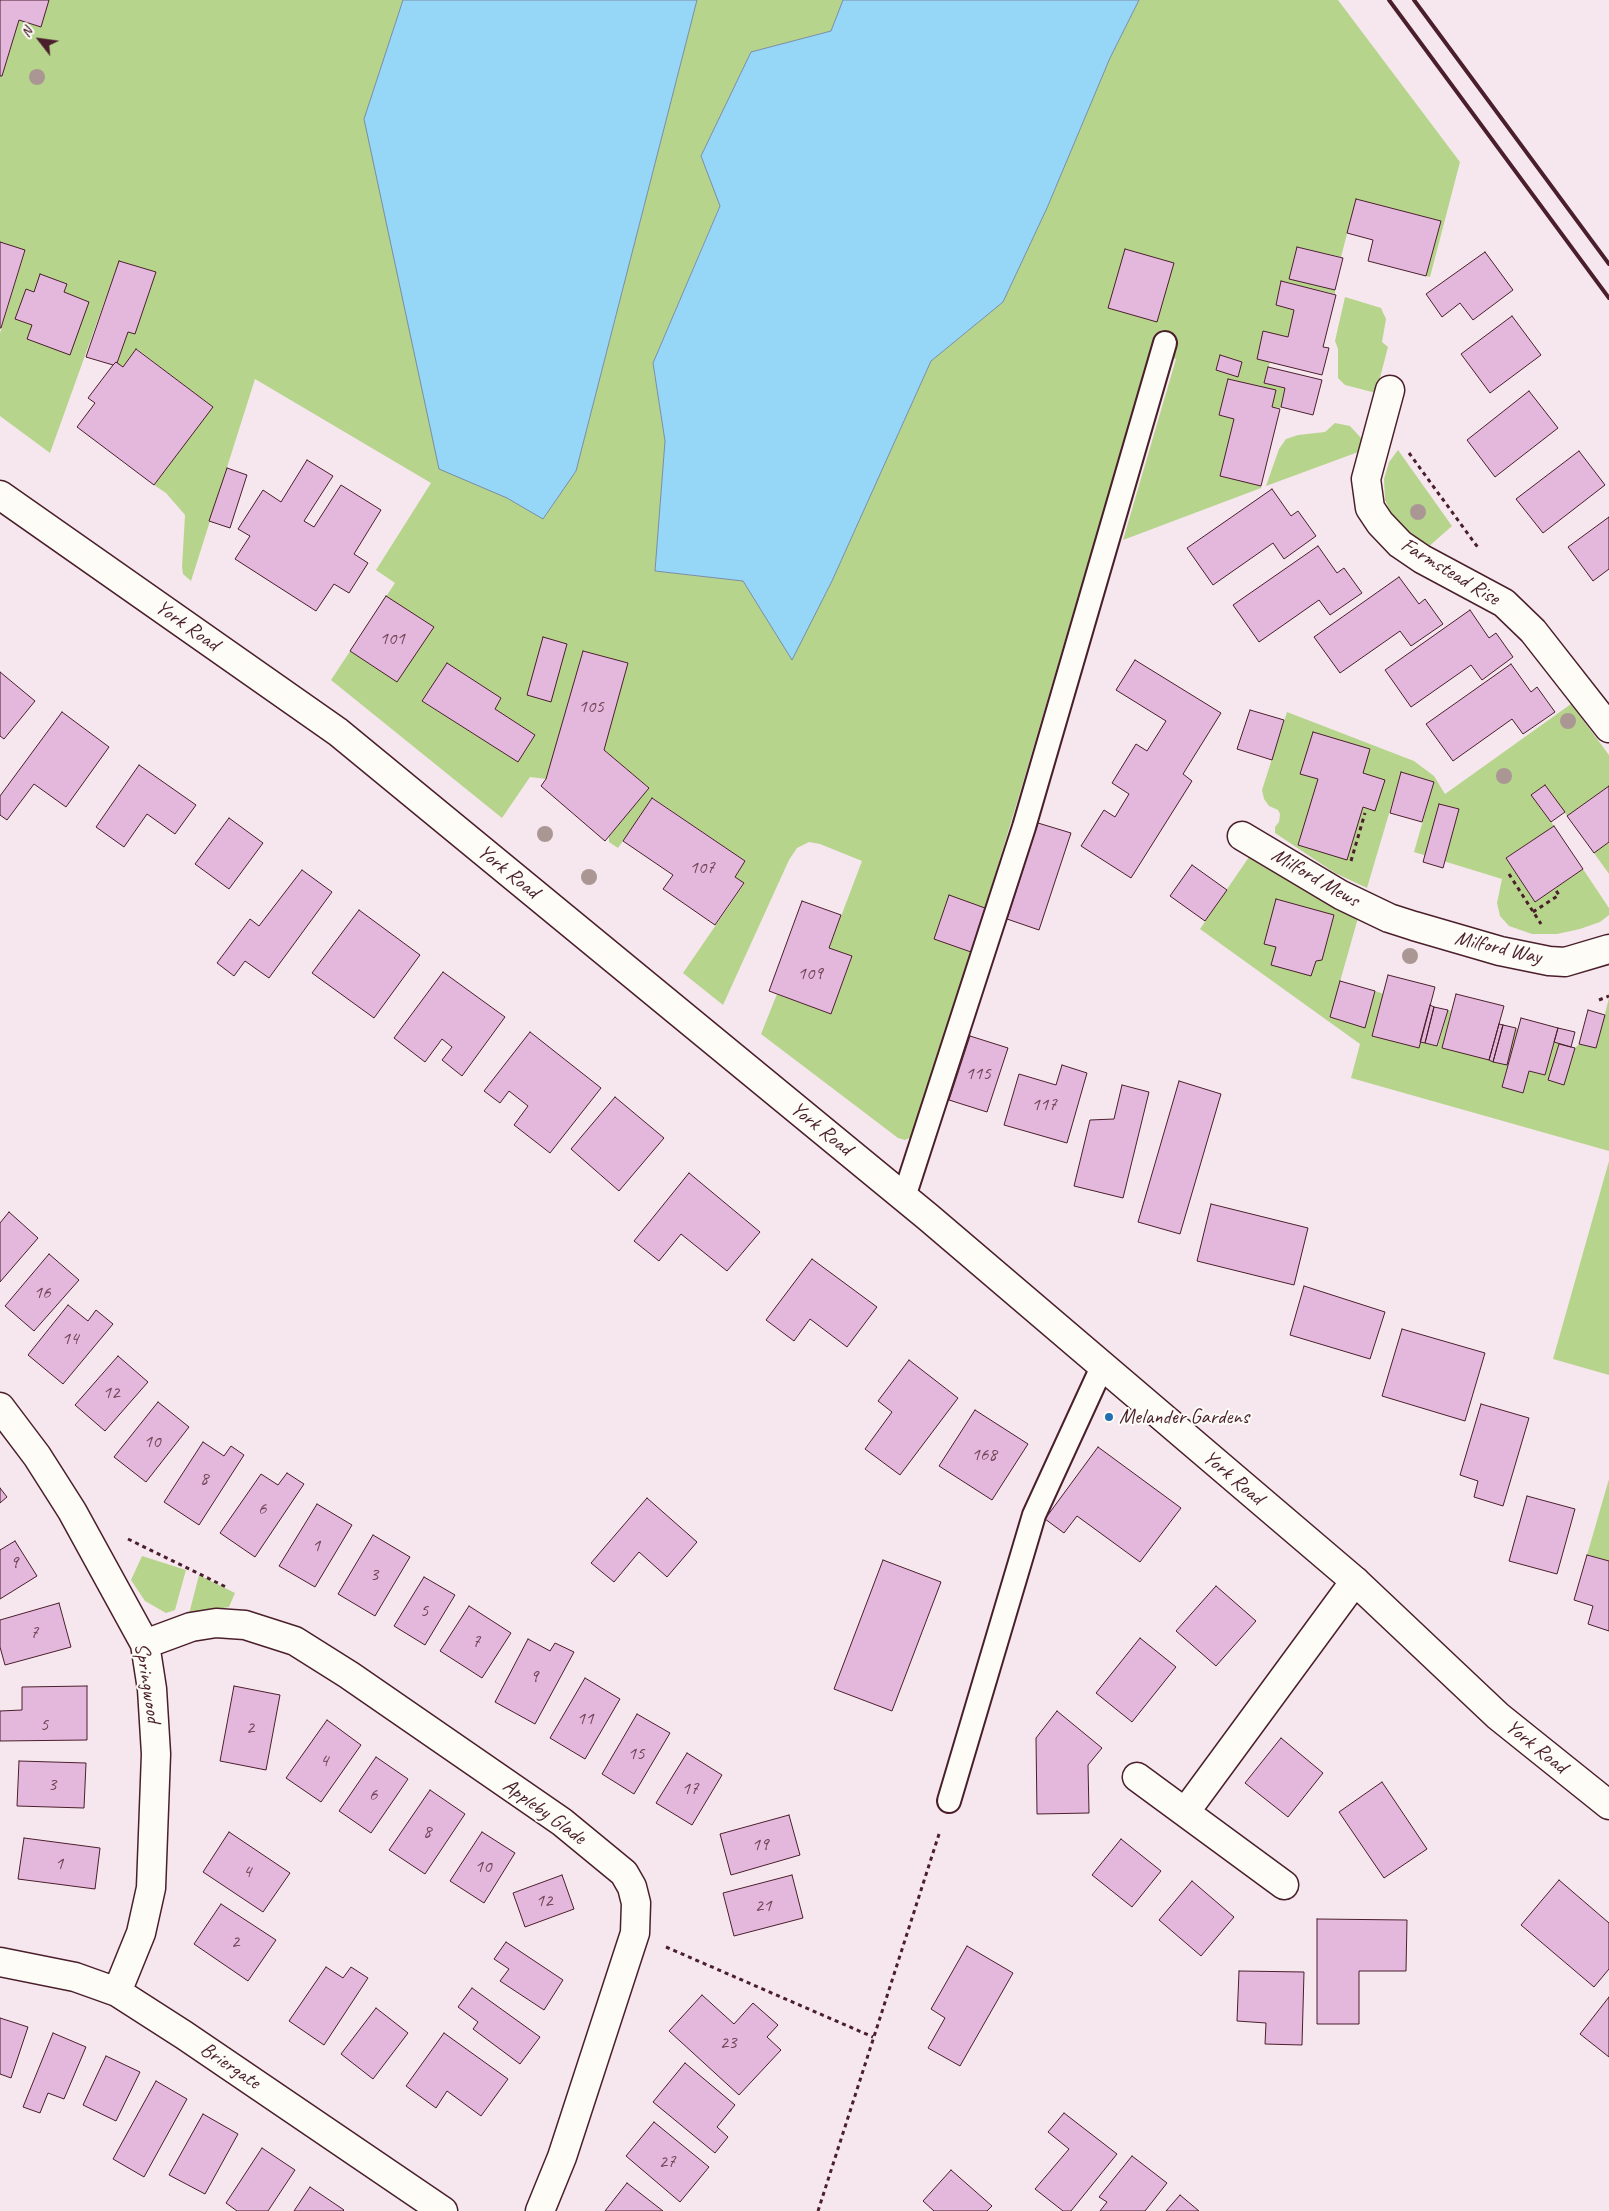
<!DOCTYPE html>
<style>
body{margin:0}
#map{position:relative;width:1609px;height:2211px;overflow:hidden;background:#f6e7ef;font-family:Caveat,sans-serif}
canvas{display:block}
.north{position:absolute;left:15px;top:15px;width:50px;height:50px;-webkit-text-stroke:4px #fdfcf7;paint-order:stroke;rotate:300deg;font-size:14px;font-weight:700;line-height:20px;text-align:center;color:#4a1f2b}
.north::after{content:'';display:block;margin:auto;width:18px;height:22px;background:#4a1f2b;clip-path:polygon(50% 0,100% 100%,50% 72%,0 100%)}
</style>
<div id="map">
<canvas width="1609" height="2211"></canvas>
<div class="north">N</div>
</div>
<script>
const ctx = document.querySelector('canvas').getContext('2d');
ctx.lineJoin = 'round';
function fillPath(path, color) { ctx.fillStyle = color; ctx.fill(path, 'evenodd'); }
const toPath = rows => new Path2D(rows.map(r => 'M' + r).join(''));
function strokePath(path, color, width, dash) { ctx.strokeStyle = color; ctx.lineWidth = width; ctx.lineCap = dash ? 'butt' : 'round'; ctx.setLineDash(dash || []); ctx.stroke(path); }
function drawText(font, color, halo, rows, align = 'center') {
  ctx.font = font + ' Caveat,sans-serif'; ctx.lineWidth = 4; ctx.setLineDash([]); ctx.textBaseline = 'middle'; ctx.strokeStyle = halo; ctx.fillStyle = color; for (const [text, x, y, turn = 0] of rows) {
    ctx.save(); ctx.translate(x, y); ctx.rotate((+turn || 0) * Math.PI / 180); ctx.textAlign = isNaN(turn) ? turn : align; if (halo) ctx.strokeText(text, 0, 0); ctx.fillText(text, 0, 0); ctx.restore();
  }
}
fillPath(toPath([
 [49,0,403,0,364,120,507,498,543,519,576,471,697,0,843,0,831,31,751,52,701,156,720,205,653,363,665,441,655,571,743,581,792,659,832,581,931,361,1003,302,1047,208,1110,58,1139,0,1338,0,1460,162,1430,277,1426,276,1441,221,1356,199,1341,257,1297,247,1289,279,1335,290,1335,294,1281,281,1276,305,1294,310,1288,337,1263,331,1257,359,1270,362,1264,383,1285,388,1281,408,1272,407,1276,390,1228,379,1219,415,1234,419,1220,476,1261,486,1261,488,1123,540,1176,359,1150,352,1022,786,917,1132,912,1137,905,1140,898,1138,761,1034,777,994,831,1014,852,957,829,948,862,861,820,844,809,842,797,848,789,860,723,1005,683,973,744,884,735,877,745,861,653,798,618,848,609,842,609,836,649,788,604,750,628,663,583,651,546,779,530,777,502,818,331,680,395,583,376,570,431,483,255,379,191,581,183,574,182,567,185,515,166,493,154,485,212,407,137,349,123,367,117,363,128,332,135,334,155,272,119,261,50,453,0,416,0,333,25,251,0,242,0,76,2,76,19,20,41,27],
 [1220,355,1242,362,1238,376,1216,370],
 [447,663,501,698,495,709,535,735,518,762,422,701],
 [1345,297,1381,308,1386,319,1382,342,1388,347,1376,393,1345,385,1338,378,1338,349,1335,341],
 [1335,423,1350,426,1361,438,1361,451,1266,486,1279,449,1286,439,1298,435,1325,432],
 [1398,450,1452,526,1426,549,1407,534,1395,521,1385,500,1384,479,1389,462],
 [1571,704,1609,755,1609,786,1567,816,1545,785,1532,795,1554,826,1506,858,1535,902,1583,869,1609,908,1609,915,1600,922,1580,929,1557,934,1532,934,1509,926,1500,916,1497,903,1502,879,1414,852,1434,782,1401,773,1367,888,1335,873,1275,833,1275,827,1279,822,1280,814,1278,810,1269,806,1264,799,1262,790,1287,712,1414,761,1434,776,1445,794],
 [1609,842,1609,874,1594,853],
 [1251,854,1358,918,1330,1017,1365,1027,1375,991,1384,994,1372,1036,1418,1048,1420,1042,1438,1046,1448,1010,1451,1011,1442,1048,1507,1064,1516,1028,1518,1029,1502,1087,1523,1093,1529,1071,1545,1075,1554,1042,1559,1044,1549,1080,1564,1085,1575,1048,1579,1044,1596,1048,1609,998,1609,1151,1351,1078,1360,1044,1200,929],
 [1609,1161,1609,1375,1553,1359],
 [1609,1479,1609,1561,1587,1555],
 [142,1556,186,1570,175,1610,166,1613,145,1601,131,1580],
 [199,1575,235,1593,229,1607,189,1614]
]), '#b7d48c');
const water = toPath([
 [403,0,697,0,576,471,543,519,507,498,439,469,364,119,403,0],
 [843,0,1139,0,1110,58,1047,208,1003,302,931,361,832,581,792,660,743,581,655,571,665,441,653,363,720,206,701,156,751,52,831,31,843,0]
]);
fillPath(water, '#96d6f7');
strokePath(water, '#788da5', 1);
const building = toPath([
 [0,0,49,0,41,27,19,20,2,76,0,76,0,0],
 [1356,199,1441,221,1426,276,1368,261,1373,240,1347,233,1356,199],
 [0,242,25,250,1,328,0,328,0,242],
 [1297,247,1343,258,1335,290,1289,279,1297,247],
 [1125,249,1174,263,1157,322,1108,308,1125,249],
 [1485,252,1513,290,1473,320,1460,303,1442,317,1426,294,1485,252],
 [119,261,156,272,135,334,128,332,117,363,116,362,113,365,86,357,119,261],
 [40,274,67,284,64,292,89,302,70,355,27,339,32,325,15,319,26,289,34,292,40,274],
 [1281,281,1336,295,1323,347,1329,348,1322,375,1257,359,1263,331,1288,337,1294,310,1276,305,1281,281],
 [1512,316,1541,355,1490,393,1461,354,1512,316],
 [136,349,213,407,154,485,77,427,95,403,88,398,113,365,116,362,123,367,136,349],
 [1220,355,1242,362,1238,377,1216,370,1220,355],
 [1268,367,1322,380,1313,415,1281,407,1285,388,1264,383,1268,367],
 [1228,379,1276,390,1272,407,1280,409,1261,486,1220,476,1234,419,1219,415,1228,379],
 [1529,391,1558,428,1495,477,1467,440,1529,391],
 [1579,451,1605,485,1543,533,1516,499,1579,451],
 [307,460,333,476,304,521,314,527,341,485,381,510,354,554,368,563,349,593,334,584,316,611,235,559,250,536,238,529,263,490,281,502,307,460],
 [227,468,247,475,230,528,209,521,227,468],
 [1272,489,1291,516,1298,511,1316,536,1284,559,1273,543,1213,585,1187,548,1272,489],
 [1609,517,1609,569,1593,581,1568,547,1609,517],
 [1318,546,1337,573,1344,568,1362,593,1330,615,1319,600,1259,642,1233,605,1318,546],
 [1399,577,1419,604,1425,599,1443,624,1411,646,1400,631,1340,673,1314,637,1399,577],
 [386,596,434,627,397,682,350,651,386,596],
 [1470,610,1489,638,1496,633,1513,657,1482,680,1471,665,1411,707,1385,670,1470,610],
 [543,637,567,644,551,702,527,695,543,637],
 [583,651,628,663,604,750,649,788,605,841,541,786,546,779,583,651],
 [1135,660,1221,713,1183,774,1192,781,1131,878,1081,846,1104,810,1115,817,1129,794,1112,783,1136,744,1147,751,1166,721,1116,690,1135,660],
 [447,663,501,698,495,709,535,735,518,762,422,701,447,663],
 [1511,664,1531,692,1537,687,1555,712,1523,734,1512,719,1453,761,1426,724,1511,664],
 [0,672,35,701,4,739,0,736,0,672],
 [1250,710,1284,720,1272,760,1237,749,1250,710],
 [62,712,109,747,66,807,34,784,7,820,0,815,0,796,62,712],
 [1313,732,1370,749,1363,773,1385,780,1375,811,1363,807,1347,860,1298,845,1318,779,1300,774,1313,732],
 [139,765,196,805,175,834,147,814,124,847,96,827,139,765],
 [1401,772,1434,782,1422,822,1390,813,1401,772],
 [1545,785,1565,812,1551,822,1531,795,1545,785],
 [1609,786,1609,842,1594,853,1567,816,1609,786],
 [652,798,745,861,735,877,744,883,715,925,663,889,673,875,623,841,652,798],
 [1439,804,1459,809,1443,868,1423,862,1439,804],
 [229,818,263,843,229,889,195,864,229,818],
 [1038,823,1071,833,1039,930,1007,919,1038,823],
 [1554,826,1583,869,1535,902,1506,858,1554,826],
 [1192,865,1227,890,1205,921,1170,896,1192,865],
 [302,870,332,892,269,978,245,961,234,976,217,963,250,919,259,926,302,870],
 [949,895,985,908,971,952,934,939,949,895],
 [1276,899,1334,915,1322,960,1316,961,1311,976,1271,965,1276,947,1264,944,1276,899],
 [802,901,841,915,829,948,852,956,831,1014,769,991,802,901],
 [359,910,420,955,374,1018,312,973,359,910],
 [443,972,505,1017,462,1076,442,1060,452,1047,442,1039,425,1062,394,1038,443,972],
 [1388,975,1435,987,1419,1048,1372,1036,1388,975],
 [1340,981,1375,991,1365,1028,1330,1017,1340,981],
 [1456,994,1504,1006,1489,1060,1442,1048,1456,994],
 [1430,1005,1434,1007,1425,1043,1420,1042,1430,1005],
 [1434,1007,1448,1010,1437,1046,1425,1043,1434,1007],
 [1588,1010,1605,1015,1596,1048,1579,1044,1588,1010],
 [1521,1018,1558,1028,1545,1075,1529,1071,1523,1093,1502,1087,1521,1018],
 [1499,1024,1503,1025,1493,1062,1489,1060,1499,1024],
 [1503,1025,1516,1028,1507,1065,1493,1062,1503,1025],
 [1558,1028,1575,1032,1571,1047,1554,1042,1558,1028],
 [530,1032,601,1088,550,1153,514,1125,528,1106,509,1091,500,1103,484,1091,530,1032],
 [970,1036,1008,1048,987,1112,949,1100,970,1036],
 [1559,1044,1575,1048,1564,1085,1548,1080,1559,1044],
 [1062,1065,1087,1073,1067,1143,1004,1125,1019,1074,1056,1085,1062,1065],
 [1179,1081,1221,1094,1180,1234,1138,1222,1179,1081],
 [1122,1085,1149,1092,1123,1198,1074,1186,1090,1120,1114,1119,1122,1085],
 [615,1097,664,1138,619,1191,571,1149,615,1097],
 [689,1173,760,1232,727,1271,681,1234,659,1261,634,1241,689,1173],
 [1211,1204,1308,1228,1294,1285,1197,1261,1211,1204],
 [9,1212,38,1238,0,1282,0,1223,9,1212],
 [49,1254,79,1280,34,1331,5,1306,49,1254],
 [812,1259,877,1307,847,1347,810,1319,794,1341,766,1320,812,1259],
 [1304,1286,1385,1312,1370,1359,1290,1335,1304,1286],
 [68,1305,88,1321,96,1310,113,1324,63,1384,28,1355,68,1305],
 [1402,1329,1485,1353,1465,1421,1382,1396,1402,1329],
 [118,1356,148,1382,105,1431,75,1405,118,1356],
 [909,1360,958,1398,900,1475,865,1449,892,1412,878,1401,909,1360],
 [158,1402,189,1427,146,1482,114,1457,158,1402],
 [1481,1404,1529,1418,1503,1506,1474,1497,1478,1481,1460,1475,1481,1404],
 [975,1410,1028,1444,992,1500,939,1466,975,1410],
 [203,1442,224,1456,231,1446,244,1455,199,1525,164,1502,203,1442],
 [1098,1447,1181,1508,1140,1562,1077,1516,1064,1533,1045,1519,1098,1447],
 [287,1473,304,1484,255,1557,220,1533,261,1474,278,1485,287,1473],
 [0,1488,7,1497,0,1503,0,1488],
 [1527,1496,1575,1509,1557,1574,1509,1561,1527,1496],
 [647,1498,697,1542,667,1577,639,1552,614,1582,591,1563,647,1498],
 [317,1504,352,1525,315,1587,279,1566,317,1504],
 [373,1535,410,1557,375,1616,338,1594,373,1535],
 [15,1541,37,1576,0,1599,0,1550,15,1541],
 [1587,1555,1609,1561,1609,1631,1588,1624,1593,1606,1574,1600,1587,1555],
 [883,1560,941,1582,892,1711,834,1689,883,1560],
 [424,1577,455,1595,425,1645,394,1626,424,1577],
 [1216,1586,1256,1621,1216,1666,1176,1631,1216,1586],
 [59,1603,71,1647,5,1665,0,1647,0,1620,59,1603],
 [469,1606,511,1633,482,1678,440,1651,469,1606],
 [1140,1638,1176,1667,1132,1722,1096,1693,1140,1638],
 [528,1639,550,1651,555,1643,574,1652,535,1724,495,1702,528,1639],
 [585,1678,620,1699,585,1759,550,1738,585,1678],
 [87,1686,87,1740,0,1741,0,1711,22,1710,22,1687,87,1686],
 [234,1686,280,1695,266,1770,220,1761,234,1686],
 [1057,1711,1102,1748,1088,1765,1089,1813,1037,1814,1036,1738,1057,1711],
 [637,1714,670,1733,634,1794,602,1774,637,1714],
 [327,1720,361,1745,321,1802,286,1778,327,1720],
 [1281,1738,1323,1773,1288,1817,1245,1783,1281,1738],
 [687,1753,722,1775,692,1825,656,1803,687,1753],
 [376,1757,408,1779,371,1833,339,1811,376,1757],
 [19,1761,86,1763,84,1808,17,1806,19,1761],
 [1382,1782,1427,1849,1384,1878,1339,1812,1382,1782],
 [430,1790,465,1814,425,1874,389,1850,430,1790],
 [789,1815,800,1855,731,1875,720,1834,789,1815],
 [229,1832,290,1873,263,1912,203,1872,229,1832],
 [482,1832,515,1853,484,1903,450,1881,482,1832],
 [24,1838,100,1848,95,1889,18,1879,24,1838],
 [1121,1839,1161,1871,1132,1907,1092,1875,1121,1839],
 [562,1875,574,1909,525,1927,513,1893,562,1875],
 [792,1875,803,1918,734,1936,723,1893,792,1875],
 [1559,1880,1609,1923,1609,1969,1594,1987,1521,1925,1559,1880],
 [1192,1881,1234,1917,1201,1956,1159,1920,1192,1881],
 [221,1904,276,1940,248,1981,194,1944,221,1904],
 [1317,1919,1407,1920,1406,1971,1359,1971,1359,2024,1317,2024,1317,1919],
 [506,1942,563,1980,544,2010,500,1981,509,1969,494,1959,506,1942],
 [967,1946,1013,1973,960,2066,928,2048,945,2018,931,2009,967,1946],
 [326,1967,343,1978,351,1967,368,1978,324,2045,289,2021,326,1967],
 [1239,1971,1304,1972,1302,2045,1265,2044,1266,2023,1237,2021,1239,1971],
 [472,1988,540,2037,520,2064,473,2029,478,2022,458,2007,472,1988],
 [702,1995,734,2024,753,2003,778,2025,767,2037,781,2050,739,2095,669,2031,702,1995],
 [1609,1997,1609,2057,1580,2034,1609,1997],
 [376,2008,408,2033,373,2079,341,2054,376,2008],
 [0,2018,28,2027,11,2078,0,2074,0,2018],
 [53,2033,86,2047,64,2099,48,2093,40,2113,23,2107,53,2033],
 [444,2033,508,2079,481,2116,447,2091,436,2108,406,2086,444,2033],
 [106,2056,140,2072,116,2121,83,2105,106,2056],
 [685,2063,735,2105,717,2127,728,2137,715,2153,653,2102,685,2063],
 [156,2081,187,2099,144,2177,113,2159,156,2081],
 [1064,2113,1117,2154,1071,2211,1063,2211,1035,2189,1069,2149,1048,2132,1064,2113],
 [203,2114,238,2134,205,2194,169,2175,203,2114],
 [654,2122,709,2167,680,2202,626,2156,654,2122],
 [262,2148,295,2170,268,2211,237,2211,226,2203,262,2148],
 [1132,2156,1167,2183,1145,2211,1100,2211,1107,2202,1099,2197,1132,2156],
 [951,2170,992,2206,987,2211,934,2211,923,2201,951,2170],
 [627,2183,663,2211,605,2211,627,2183],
 [310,2187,344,2210,343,2211,294,2211,310,2187],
 [1180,2195,1199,2211,1166,2211,1180,2195]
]);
fillPath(building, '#e4b7dc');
strokePath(building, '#4a1f2b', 1);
const service = toPath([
 [904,1197,1024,827,1165,343],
 [949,1801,1034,1515,1102,1367]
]);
const minor = toPath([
 [1390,390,1366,479,1370,508,1380,523,1400,544,1422,559,1504,603,1533,631,1609,728],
 [1242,836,1341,895,1389,918,1414,926,1500,951,1549,961,1565,962,1609,949],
 [0,1407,37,1456,72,1511,145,1644,152,1689,156,1754,151,1888,141,1933,117,1992],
 [145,1644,191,1627,216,1623,245,1625,295,1641,349,1675,562,1822,624,1873,632,1887,636,1903,635,1933,562,2157,540,2211],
 [1137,1777,1284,1885],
 [1186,1811,1355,1581],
 [0,1962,75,1977,117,1992,184,2035,443,2211]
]);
const tertiary = toPath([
 [0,495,338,732,928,1217,1355,1581,1498,1716,1609,1805]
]);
strokePath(service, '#4a1f2b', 26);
strokePath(minor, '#4a1f2b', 31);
strokePath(tertiary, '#4a1f2b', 31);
strokePath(toPath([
 [1409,453,1479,549],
 [1351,861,1365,813],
 [1509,874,1541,924],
 [1533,912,1559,895,1555,889],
 [1599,1000,1609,996],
 [128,1539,228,1588],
 [666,1947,873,2037],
 [818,2211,940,1831]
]), '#4a1f2b', 3, [4, 4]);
strokePath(service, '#fdfcf7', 22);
strokePath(minor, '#fdfcf7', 28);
strokePath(tertiary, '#fdfcf7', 28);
strokePath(toPath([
 [1389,0,1609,298],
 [1414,0,1609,264]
]), '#4a1f2b', 4);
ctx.fillStyle = '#aa9793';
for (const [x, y] of [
 [37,77],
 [1418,512],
 [1568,721],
 [1504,776],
 [545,834],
 [589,877],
 [1410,956]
]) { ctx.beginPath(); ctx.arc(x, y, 8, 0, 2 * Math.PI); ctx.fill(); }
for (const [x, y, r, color] of [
 [1109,1417,5,"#1f6fb2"]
]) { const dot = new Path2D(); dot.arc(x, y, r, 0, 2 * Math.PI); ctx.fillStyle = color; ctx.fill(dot); strokePath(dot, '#fdfcf7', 2); }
drawText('19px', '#704557', null, [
 ["101",392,639],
 ["105",591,707],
 ["107",702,868],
 ["109",810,974],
 ["115",978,1074],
 ["117",1044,1105],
 ["16",42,1293],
 ["14",70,1339],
 ["12",111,1393],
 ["10",152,1442],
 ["168",984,1455],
 ["8",204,1479],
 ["6",262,1509],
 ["1",316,1546],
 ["9",14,1563],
 ["3",374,1575],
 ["5",424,1611],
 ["7",34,1633],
 ["7",476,1642],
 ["9",534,1677],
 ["11",585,1719],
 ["5",44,1725],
 ["2",250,1728],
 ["15",636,1754],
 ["4",324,1761],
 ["3",52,1785],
 ["17",690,1789],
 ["6",373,1795],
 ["8",427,1832],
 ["19",760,1845],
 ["1",59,1864],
 ["10",483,1867],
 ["4",247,1872],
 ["12",544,1901],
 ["21",763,1906],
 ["2",235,1942],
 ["23",728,2043],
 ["27",667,2162]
]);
drawText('21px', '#4a1f2b', '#fdfcf7', [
 ["Farmstead Rise",1450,572,31],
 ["York Road",187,626,35],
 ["York Road",508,872,39],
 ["Milford Mews",1315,878,30],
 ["Milford Way",1498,948,13],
 ["York Road",821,1129,39],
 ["York Road",1233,1478,40],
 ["Springwood",147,1683,81],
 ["York Road",1536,1747,39],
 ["Appleby Glade",544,1812,36],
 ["Briergate",230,2066,34]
]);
drawText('21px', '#4a1f2b', '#fdfcf7', [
 ["Melander Gardens",1119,1417]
], 'left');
</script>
